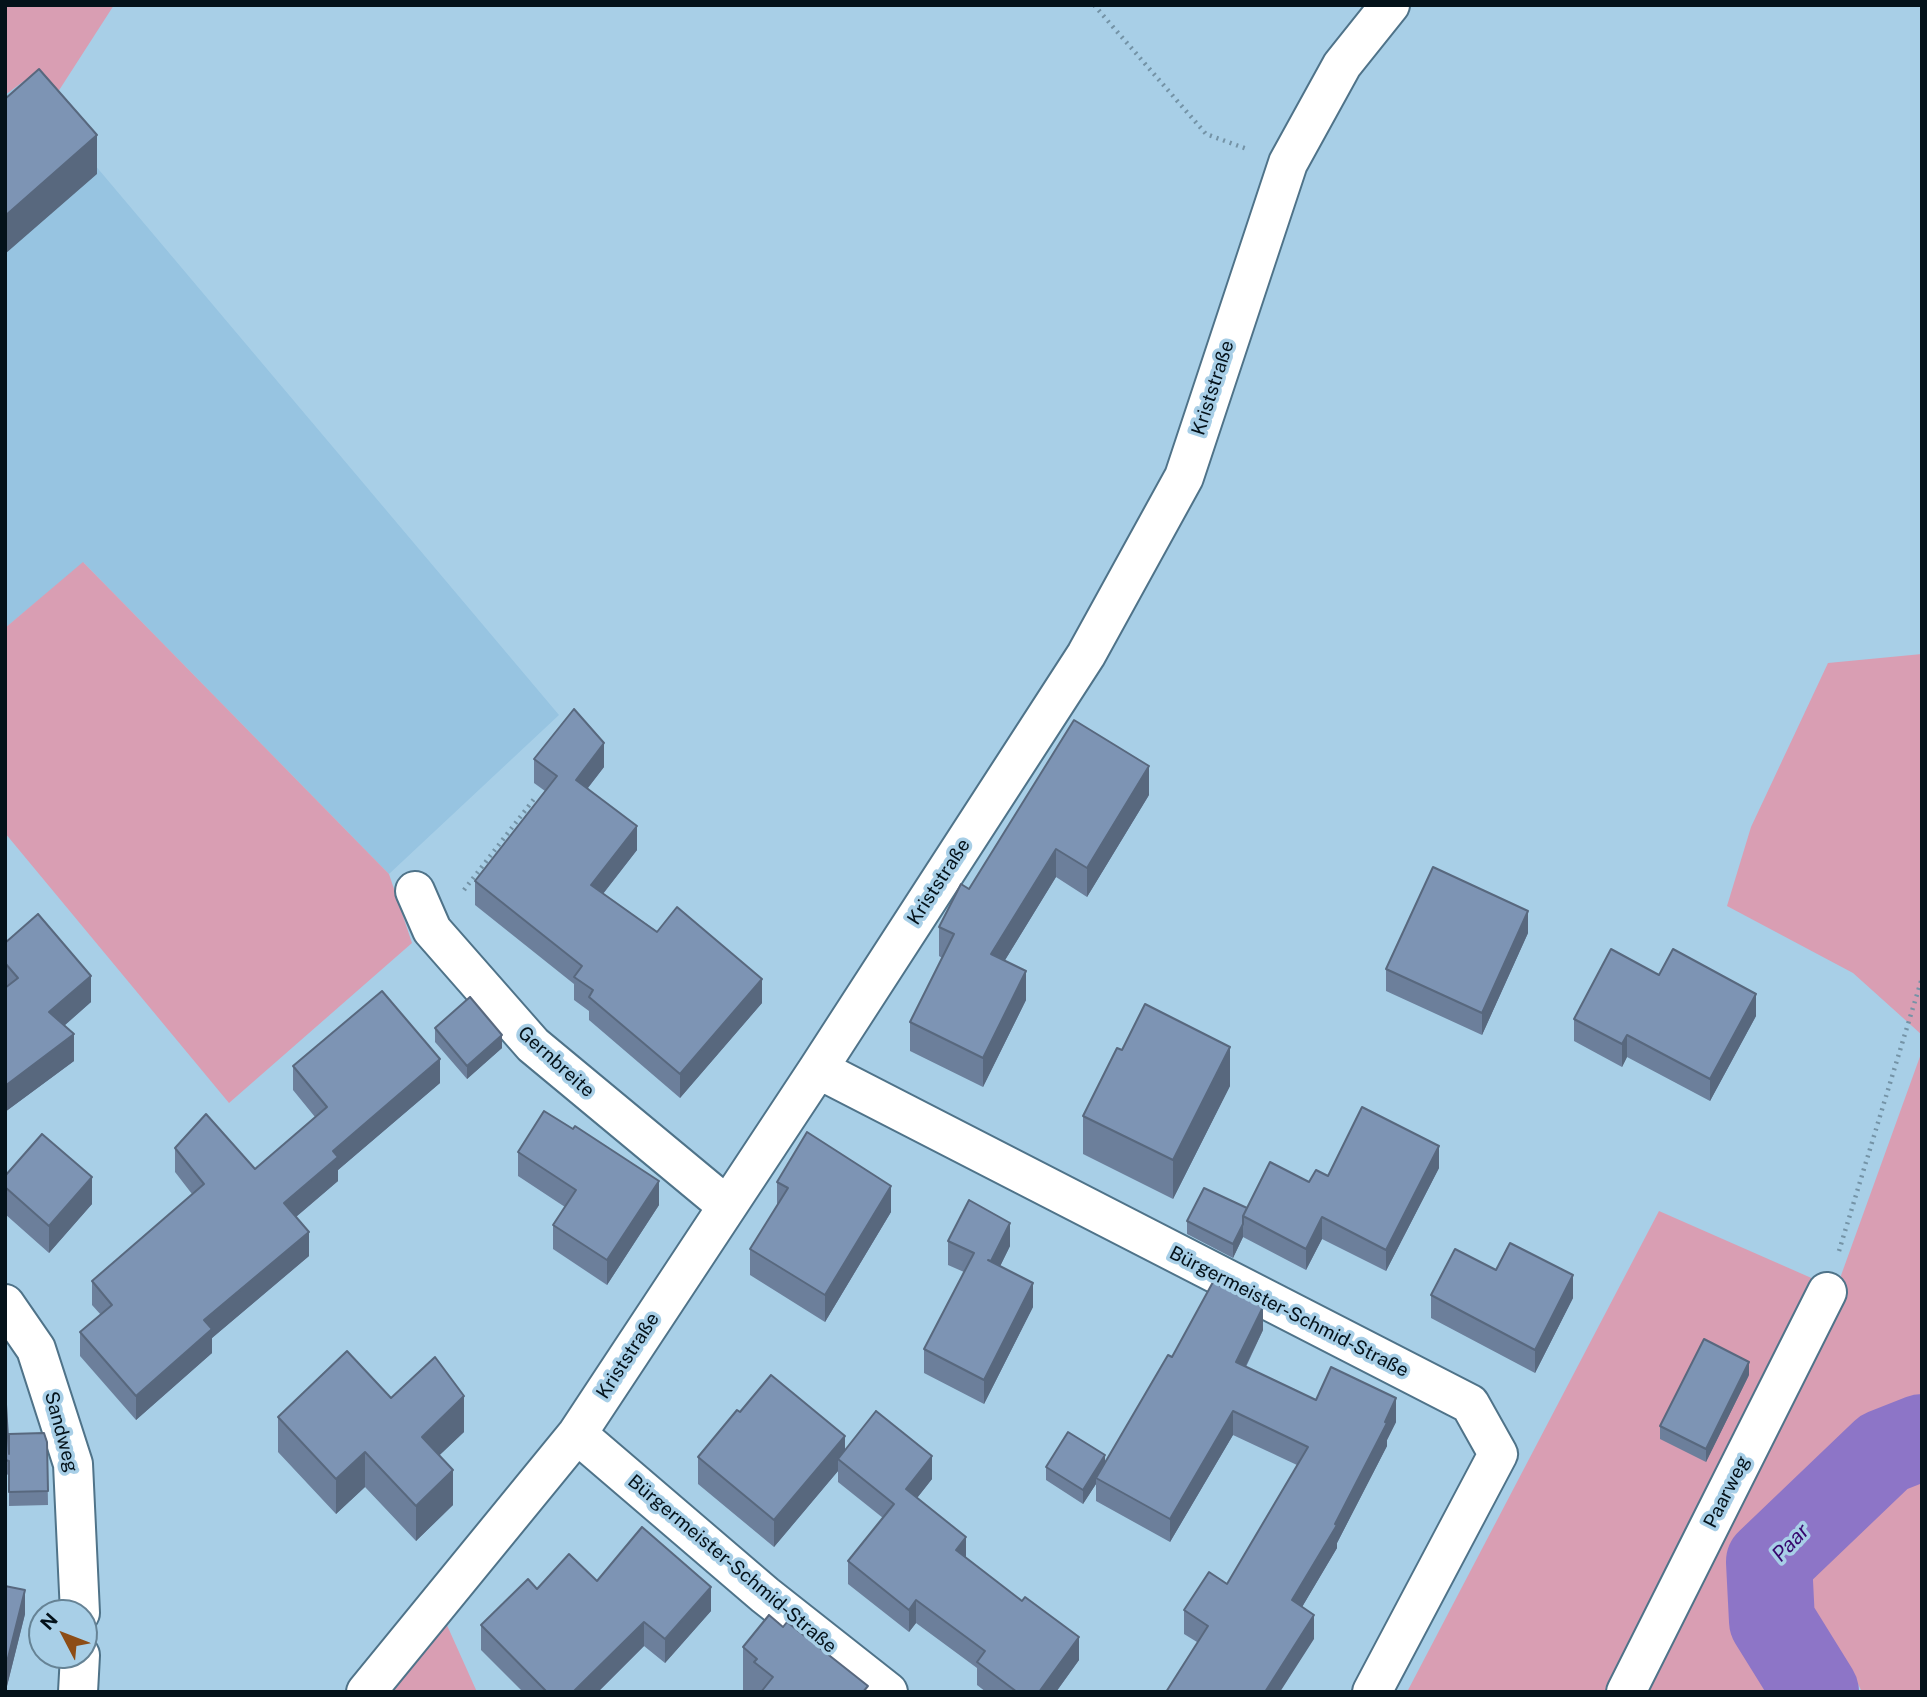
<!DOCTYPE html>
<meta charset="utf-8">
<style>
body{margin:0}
#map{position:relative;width:1927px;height:1697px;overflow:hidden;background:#a8cfe7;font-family:"Public Sans",sans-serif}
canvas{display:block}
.frame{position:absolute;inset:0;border:7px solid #04121a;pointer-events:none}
.north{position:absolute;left:28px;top:1599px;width:70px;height:70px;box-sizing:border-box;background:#a8cfe7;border:2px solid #668395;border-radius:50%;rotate:312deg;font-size:19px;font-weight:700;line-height:28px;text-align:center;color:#04121a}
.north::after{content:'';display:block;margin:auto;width:24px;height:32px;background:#8d4d16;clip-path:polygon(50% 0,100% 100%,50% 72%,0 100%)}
</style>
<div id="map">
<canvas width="1927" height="1697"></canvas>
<div class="frame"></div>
<div class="north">N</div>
</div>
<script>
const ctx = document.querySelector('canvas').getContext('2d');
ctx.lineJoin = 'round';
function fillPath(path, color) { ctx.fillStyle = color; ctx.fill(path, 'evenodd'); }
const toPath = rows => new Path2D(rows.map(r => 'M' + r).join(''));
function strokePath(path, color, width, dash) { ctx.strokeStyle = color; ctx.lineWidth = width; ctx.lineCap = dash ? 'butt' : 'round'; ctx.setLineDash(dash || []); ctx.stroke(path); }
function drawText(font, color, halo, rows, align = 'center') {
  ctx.font = font + ' "Public Sans",sans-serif'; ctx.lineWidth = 7; ctx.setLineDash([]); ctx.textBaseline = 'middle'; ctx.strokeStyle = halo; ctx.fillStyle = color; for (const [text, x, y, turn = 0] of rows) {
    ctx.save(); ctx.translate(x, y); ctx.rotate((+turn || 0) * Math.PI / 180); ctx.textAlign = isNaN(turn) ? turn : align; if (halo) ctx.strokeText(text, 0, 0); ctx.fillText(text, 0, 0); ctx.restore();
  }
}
fillPath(toPath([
 [24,81,559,715,389,874,84,563,5,628,5,95]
]), '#97c4e1');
fillPath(toPath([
 [5,5,114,5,47,109,24,81,5,95],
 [83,562,389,874,412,943,229,1103,5,833,5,628],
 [1922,654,1922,1035,1853,973,1727,906,1751,827,1828,663],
 [1922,1051,1922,1399,1767,1543,1753,1609,1795,1692,1645,1692,1688,1612,1839,1281],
 [1659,1211,1816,1280,1612,1692,1407,1692],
 [1922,1463,1922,1692,1862,1692,1856,1680,1803,1617,1797,1567],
 [446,1623,477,1692,388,1692]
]), '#d99eb3');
strokePath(toPath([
 [1816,1692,1772,1621,1769,1562,1884,1452,1922,1437]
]), '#8d75c7', 86);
const street = toPath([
 [415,891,432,930,533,1045,727,1206],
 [818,1069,1470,1404,1498,1454,1372,1692],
 [5,1304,36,1349,73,1464,80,1613],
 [577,1434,765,1595,888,1692],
 [78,1692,80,1655],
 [366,1692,577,1434,818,1069,1086,655,1184,477,1288,163,1342,65,1390,5],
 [1626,1692,1827,1292]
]);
strokePath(street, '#4f7389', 42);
strokePath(toPath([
 [1094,5,1206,134,1247,149],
 [464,890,534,799],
 [1839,1251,1922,978]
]), '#7493a6', 4.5, [2, 5]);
strokePath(street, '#fff', 38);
fillPath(toPath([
 [534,759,604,767,588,788,637,850,603,894,762,1003,680,1098,589,1020,589,1011,574,1000,574,984,475,905,475,881,545,791,534,783],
 [1149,795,1087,897,1056,877,1005,960,1026,1000,983,1087,910,1051,910,1022,942,958,939,956,939,927,969,889],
 [1528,933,1482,1035,1386,991,1386,969],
 [5,943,91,1002,64,1026,74,1061,5,1112],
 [1659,975,1756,1016,1710,1101,1627,1057,1622,1067,1574,1041,1574,1019],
 [435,1028,502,1048,467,1079,435,1042],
 [1122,1050,1230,1086,1173,1199,1083,1154,1083,1116],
 [293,1066,440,1083,338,1170,338,1181,296,1217,309,1256,212,1338,212,1353,136,1420,80,1356,80,1332,101,1315,92,1305,92,1281,192,1194,175,1172,175,1148,255,1169,315,1117,293,1090],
 [518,1152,659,1205,607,1285,553,1249,553,1225,565,1207,518,1176],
 [1439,1168,1386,1271,1322,1239,1306,1270,1243,1237,1233,1258,1187,1234,1187,1221,1247,1208,1309,1182,1328,1176],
 [5,1176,92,1204,49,1253,5,1214],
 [777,1182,891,1212,825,1322,750,1275,750,1249,777,1205],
 [948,1241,1010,1246,1000,1266,1033,1307,984,1404,924,1373,924,1349,964,1272,948,1265],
 [1496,1270,1573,1298,1535,1373,1431,1318,1431,1295],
 [1263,1330,1246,1367,1316,1400,1396,1422,1387,1440,1387,1446,1337,1543,1337,1548,1302,1607,1314,1639,1197,1642,1184,1634,1184,1610,1227,1584,1297,1465,1233,1435,1170,1542,1096,1501,1096,1484,1083,1504,1046,1480,1046,1467,1105,1462,1172,1357],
 [1749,1375,1706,1462,1660,1439,1660,1426],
 [5,1388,9,1453,47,1442,48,1505,9,1506,9,1475,5,1474],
 [391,1398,464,1432,439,1455,453,1505,416,1541,365,1487,336,1514,278,1452,278,1417],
 [740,1412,845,1450,932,1479,917,1498,966,1558,1079,1660,1056,1692,986,1692,977,1685,977,1668,916,1623,909,1632,848,1584,848,1561,883,1518,838,1482,838,1471,774,1547,698,1484,698,1457],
 [597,1581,711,1611,665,1663,644,1646,598,1692,523,1692,481,1650,481,1625,537,1589],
 [5,1586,25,1614,7,1686,5,1686],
 [743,1647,868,1692,743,1692]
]), '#6c7f9b');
fillPath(toPath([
 [97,135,97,174,5,254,5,216],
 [604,743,604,767,576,803,576,780],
 [1149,766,1149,795,1087,897,1087,868],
 [637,826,637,850,591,909,591,885],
 [1056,849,1056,877,991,983,991,954],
 [1528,911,1528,933,1482,1035,1482,1013],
 [1026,971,1026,1000,983,1087,983,1058],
 [91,976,91,1002,49,1039,49,1012],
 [762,979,762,1003,680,1098,680,1074],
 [1756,994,1756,1016,1710,1101,1710,1079],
 [74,1034,74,1061,5,1112,5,1086],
 [502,1035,502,1048,467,1079,467,1066],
 [1627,1035,1627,1057,1622,1067,1622,1044],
 [1230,1047,1230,1086,1173,1199,1173,1160],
 [440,1059,440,1083,338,1170,338,1181,284,1227,284,1203,333,1151],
 [1439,1146,1439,1168,1386,1271,1386,1250],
 [92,1177,92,1204,49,1253,49,1226],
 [659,1181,659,1205,607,1285,607,1260],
 [891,1186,891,1212,825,1322,825,1295],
 [1322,1217,1322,1239,1306,1270,1306,1249],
 [1010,1223,1010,1246,991,1285,991,1261],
 [1243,1224,1243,1237,1233,1258,1233,1244],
 [309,1232,309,1256,212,1338,212,1353,136,1420,136,1396,204,1320],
 [1573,1275,1573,1298,1535,1373,1535,1350],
 [1033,1283,1033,1307,984,1404,984,1380],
 [1263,1307,1263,1330,1236,1386,1236,1362],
 [1749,1362,1749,1375,1706,1462,1706,1449],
 [464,1396,464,1432,422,1472,422,1437],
 [1396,1398,1396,1422,1387,1440,1387,1446,1337,1543,1337,1548,1292,1624,1292,1600,1335,1524],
 [1233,1411,1233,1435,1170,1542,1170,1519],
 [845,1436,845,1462,838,1459,838,1471,774,1547,774,1520],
 [365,1452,365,1487,336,1514,336,1479],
 [1105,1455,1105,1469,1096,1478,1096,1484,1083,1504,1083,1490],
 [932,1456,932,1479,906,1512,906,1489],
 [453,1470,453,1505,416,1541,416,1506],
 [966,1537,966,1560,956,1550],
 [711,1587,711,1611,665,1663,665,1639],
 [25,1590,25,1614,7,1686,7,1662],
 [916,1600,916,1623,909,1632,909,1610],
 [1314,1615,1314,1639,1280,1692,1265,1692],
 [644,1622,644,1646,598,1692,573,1692],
 [1079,1637,1079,1660,1056,1692,1039,1692]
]), '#58687e');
const building = toPath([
 [39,69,97,135,5,216,5,99,39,69],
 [574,709,604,743,576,780,637,826,591,885,657,932,677,907,762,979,680,1074,589,997,593,990,574,977,582,966,475,881,557,776,534,759,574,709],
 [1074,720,1149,766,1087,868,1056,849,991,954,1026,971,983,1058,910,1022,954,934,939,927,961,884,969,889,1074,720],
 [1433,867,1528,911,1482,1013,1386,969,1433,867],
 [38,914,91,976,49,1012,74,1034,5,1086,5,988,18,978,5,963,5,943,38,914],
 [1611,949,1659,975,1673,949,1756,994,1710,1079,1627,1035,1622,1044,1574,1019,1611,949],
 [382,991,440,1059,333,1151,338,1157,284,1203,309,1232,204,1320,212,1329,136,1396,80,1332,112,1305,92,1281,204,1184,175,1148,206,1114,255,1169,327,1107,293,1066,382,991],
 [470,997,502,1035,467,1066,435,1028,470,997],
 [1145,1004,1230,1047,1173,1160,1083,1116,1117,1048,1122,1050,1145,1004],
 [1362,1107,1439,1146,1386,1250,1322,1217,1306,1249,1243,1216,1270,1162,1309,1182,1316,1170,1328,1176,1362,1107],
 [544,1111,573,1129,575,1126,659,1181,607,1260,553,1225,576,1190,518,1152,544,1111],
 [807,1132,891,1186,825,1295,750,1249,788,1188,777,1182,807,1132],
 [42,1134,92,1177,49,1226,5,1187,5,1176,42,1134],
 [1204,1188,1247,1208,1243,1216,1243,1224,1233,1244,1187,1221,1204,1188],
 [969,1200,1010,1223,991,1261,988,1260,1033,1283,984,1380,924,1349,974,1253,948,1241,969,1200],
 [1510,1243,1573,1275,1535,1350,1431,1295,1455,1249,1496,1270,1510,1243],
 [1213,1282,1263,1307,1236,1362,1316,1400,1331,1367,1396,1398,1385,1422,1387,1423,1335,1524,1337,1525,1292,1600,1314,1615,1265,1692,1166,1692,1208,1626,1184,1610,1209,1572,1227,1584,1308,1447,1233,1411,1170,1519,1096,1478,1168,1355,1172,1357,1213,1282],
 [1704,1339,1749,1362,1706,1449,1660,1426,1704,1339],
 [347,1351,391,1398,435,1357,464,1396,422,1437,453,1470,416,1506,365,1452,336,1479,278,1417,347,1351],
 [771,1375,845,1436,774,1520,698,1457,737,1410,740,1412,771,1375],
 [5,1388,9,1454,9,1434,44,1433,47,1442,48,1491,9,1492,9,1461,5,1460,5,1388],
 [876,1411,932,1456,906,1489,966,1537,956,1550,1022,1601,1025,1597,1079,1637,1039,1692,1017,1692,977,1662,985,1651,916,1600,909,1610,848,1561,894,1504,838,1459,876,1411],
 [1068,1432,1105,1455,1083,1490,1046,1467,1068,1432],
 [642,1527,711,1587,665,1639,644,1622,573,1692,547,1692,481,1625,528,1579,537,1589,569,1554,597,1581,642,1527],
 [5,1586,25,1590,7,1662,5,1662,5,1586],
 [769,1615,783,1627,787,1622,868,1686,863,1692,761,1692,773,1677,754,1662,757,1659,743,1647,769,1615]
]);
fillPath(building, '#7d94b4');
strokePath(building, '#58687e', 2);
drawText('19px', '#04121a', '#a8cfe7', [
 ["Kriststraße",1213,388,-72],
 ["Kriststraße",939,882,-57],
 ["Gernbreite",556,1062,42],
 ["Bürgermeister-Schmid-Straße",1289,1312,27],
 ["Kriststraße",628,1356,-57],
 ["Sandweg",61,1432,75],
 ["Paarweg",1727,1492,-63],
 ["Bürgermeister-Schmid-Straße",732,1564,40]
]);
drawText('italic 21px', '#37066d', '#a8cfe7', [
 ["Paar",1791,1543,-46]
]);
</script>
